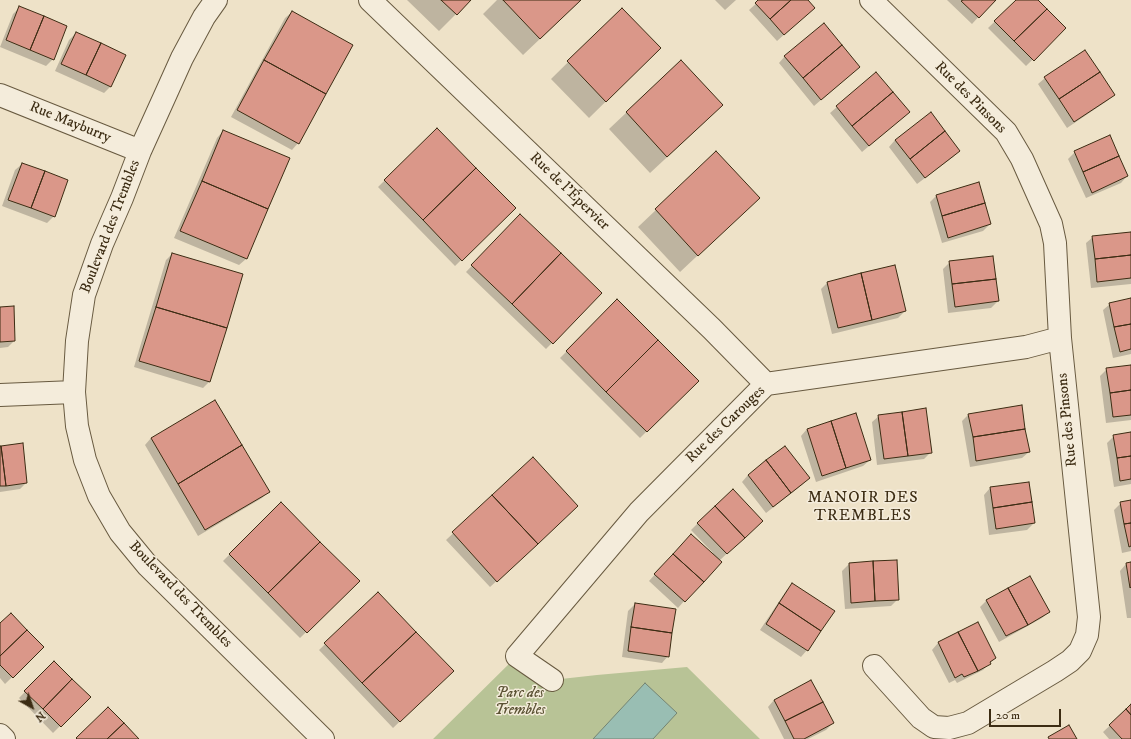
<!DOCTYPE html>
<meta charset="utf-8">
<style>
body{margin:0}
#map{position:relative;width:1131px;height:739px;overflow:hidden;background:#eee2c8;font-family:"IM FELL DW Pica",serif}
canvas{display:block}
.north{position:absolute;left:12px;top:687px;width:40px;height:40px;-webkit-text-stroke:3px #f4ecdb;paint-order:stroke;rotate:140deg;font-size:11px;font-weight:700;line-height:16px;text-align:center;color:#3c2c13}
.north::after{content:'';display:block;margin:auto;width:14px;height:18px;background:#3c2c13;clip-path:polygon(50% 0,100% 100%,50% 72%,0 100%)}
.scale{position:absolute;left:989px;top:709px;width:72px;height:18px;box-sizing:border-box;border:2px solid #3c2c13;border-top:0;padding-left:5px;font-size:12px;line-height:14px;white-space:nowrap;color:#3c2c13;-webkit-text-stroke:3px #f4ecdb;paint-order:stroke}
</style>
<div id="map">
<canvas width="1131" height="739"></canvas>
<div class="north">N</div>
<div class="scale">20 m</div>
</div>
<script>
const ctx = document.querySelector('canvas').getContext('2d');
ctx.lineJoin = 'round';
function fillPath(path, color) { ctx.fillStyle = color; ctx.fill(path, 'evenodd'); }
const toPath = rows => new Path2D(rows.map(r => 'M' + r).join(''));
function strokePath(path, color, width, dash) { ctx.strokeStyle = color; ctx.lineWidth = width; ctx.lineCap = dash ? 'butt' : 'round'; ctx.setLineDash(dash || []); ctx.stroke(path); }
function drawText(font, color, halo, rows, align = 'center') {
  ctx.font = font + ' "IM FELL DW Pica",serif'; ctx.lineWidth = 3; ctx.setLineDash([]); ctx.textBaseline = 'middle'; ctx.strokeStyle = halo; ctx.fillStyle = color; for (const [text, x, y, turn = 0] of rows) {
    ctx.save(); ctx.translate(x, y); ctx.rotate((+turn || 0) * Math.PI / 180); ctx.textAlign = isNaN(turn) ? turn : align; if (halo) ctx.strokeText(text, 0, 0); ctx.fillText(text, 0, 0); ctx.restore();
  }
}
fillPath(toPath([
 [517,656,552,680,597,675,687,667,760,739,433,739]
]), '#b8c396');
const water = toPath([
 [645,683,677,713,653,739,593,739,645,683]
]);
fillPath(water, '#99beb3');
strokePath(water, '#748473', 1);
fillPath(toPath([
 [407,0,470,0,439,31],
 [497,0,581,0,523,55,483,14],
 [715,0,736,0,725,10],
 [760,0,806,0,814,8,777,41,749,10],
 [947,0,994,0,972,24],
 [1017,0,1037,0,1065,28,1026,66,988,28],
 [20,7,53,59,46,66,0,47,13,14],
 [622,9,643,65,589,118,551,79],
 [292,12,298,143,292,150,231,117,285,18],
 [76,33,111,86,104,93,55,71,69,40],
 [785,56,859,67,814,106,779,63],
 [681,61,705,122,650,173,609,129],
 [876,73,902,118,862,152,830,113],
 [1045,78,1113,95,1107,101,1067,128,1038,84],
 [437,129,514,208,455,266,378,187],
 [223,131,289,159,246,259,239,265,174,238,217,138],
 [895,140,959,151,953,157,917,184,889,147],
 [1075,152,1127,176,1121,183,1086,198,1068,159],
 [716,153,742,214,680,272,638,227],
 [22,164,54,216,47,223,2,206,15,170],
 [978,183,990,224,983,231,942,243,930,202,936,196],
 [520,215,601,293,546,349,466,272],
 [1131,233,1131,284,1091,288,1086,243,1093,237],
 [172,254,210,381,203,388,134,367,166,260],
 [950,262,998,301,991,308,948,313,943,269],
 [828,282,905,311,898,318,832,334,821,289],
 [1131,299,1131,354,1113,358,1103,310,1110,304],
 [617,301,697,381,640,438,560,358],
 [0,308,14,341,8,347,0,348],
 [1131,366,1131,420,1106,423,1100,376,1107,369],
 [969,414,1029,452,1022,458,970,467,962,421],
 [879,416,931,452,924,459,877,465,872,422],
 [807,429,870,460,863,466,816,482,801,436],
 [1131,433,1131,484,1114,487,1107,443,1114,436],
 [151,438,268,492,262,498,198,536,145,445],
 [0,447,26,483,20,489,0,492],
 [785,447,809,478,802,485,766,513,742,482,748,475],
 [533,458,571,513,490,587,446,540],
 [990,488,1034,523,1027,530,989,535,984,495],
 [1131,501,1131,551,1122,553,1114,510,1121,503],
 [281,503,358,581,300,638,223,561],
 [698,523,755,527,719,561,678,608,649,581,685,541,712,554,713,553,691,530],
 [896,561,898,599,891,606,845,609,842,571,849,564],
 [1131,563,1131,618,1127,618,1120,571,1126,564],
 [1030,577,1049,612,1042,618,999,642,980,607,986,601],
 [792,584,807,650,801,657,760,630,786,591],
 [378,593,452,671,393,728,319,650],
 [635,604,668,656,662,663,622,657,628,611],
 [978,623,995,658,983,670,957,683,955,680,949,683,932,650,938,643],
 [0,624,43,647,5,684,0,678],
 [54,662,89,697,53,733,19,698],
 [774,700,833,723,826,730,808,739,784,739,768,707],
 [1131,706,1131,739,1109,739,1103,732]
]), '#0003');
const building = toPath([
 [441,0,471,0,457,15,441,0],
 [503,0,581,0,540,39,503,0],
 [758,0,791,0,770,19,755,3,758,0],
 [791,0,808,0,815,8,784,35,770,19,791,0],
 [963,0,996,0,979,18,961,1,963,0],
 [1016,0,1038,0,1047,9,1014,41,994,21,1016,0],
 [19,6,44,16,30,50,6,40,19,6],
 [622,8,661,48,606,102,567,61,622,8],
 [1047,9,1066,28,1034,61,1014,41,1047,9],
 [292,11,353,45,326,94,264,60,292,11],
 [44,16,67,26,54,60,30,50,44,16],
 [824,23,842,45,803,78,784,56,824,23],
 [76,32,101,43,86,75,61,64,76,32],
 [101,43,126,55,111,87,86,75,101,43],
 [842,45,860,67,821,100,803,78,842,45],
 [1085,50,1100,72,1059,99,1044,77,1085,50],
 [264,60,326,94,299,144,237,110,264,60],
 [681,60,723,105,667,157,626,112,681,60],
 [876,72,893,92,852,126,836,106,876,72],
 [1100,72,1115,95,1074,122,1059,99,1100,72],
 [893,92,910,112,869,146,852,126,893,92],
 [931,112,945,131,910,159,895,140,931,112],
 [437,128,476,168,423,220,384,180,437,128],
 [223,130,290,158,268,209,202,181,223,130],
 [945,131,960,151,925,178,910,159,945,131],
 [1110,135,1119,156,1083,172,1074,151,1110,135],
 [716,151,760,198,698,256,655,209,716,151],
 [1119,156,1128,176,1092,193,1083,172,1119,156],
 [22,163,45,171,31,208,8,200,22,163],
 [476,168,516,208,462,261,423,220,476,168],
 [45,171,68,180,55,217,31,208,45,171],
 [202,181,268,209,247,259,180,231,202,181],
 [979,182,985,203,942,216,936,195,979,182],
 [985,203,991,224,948,238,942,216,985,203],
 [520,214,561,253,512,304,471,265,520,214],
 [1131,232,1131,255,1095,259,1092,236,1131,232],
 [172,253,243,274,227,328,156,307,172,253],
 [561,253,602,293,553,344,512,304,561,253],
 [1131,255,1131,278,1097,282,1095,259,1131,255],
 [993,256,996,279,952,284,949,261,993,256],
 [895,265,906,311,872,320,861,273,895,265],
 [861,273,872,320,838,328,827,282,861,273],
 [996,279,999,301,955,307,952,284,996,279],
 [1131,298,1131,324,1114,327,1109,303,1131,298],
 [617,299,658,340,606,392,566,351,617,299],
 [14,306,15,341,0,342,0,307,14,306],
 [156,307,227,328,210,382,139,361,156,307],
 [1131,324,1131,349,1120,352,1114,327,1131,324],
 [658,340,699,381,647,432,606,392,658,340],
 [1131,365,1131,390,1110,393,1106,368,1131,365],
 [1131,390,1131,415,1113,417,1110,393,1131,390],
 [215,400,242,445,178,484,151,438,215,400],
 [1022,405,1025,429,973,437,968,414,1022,405],
 [926,408,932,453,908,456,902,412,926,408],
 [902,412,908,456,884,459,878,415,902,412],
 [856,413,871,460,846,468,831,421,856,413],
 [831,421,846,468,822,476,807,429,831,421],
 [1025,429,1030,452,976,461,973,437,1025,429],
 [1131,432,1131,456,1117,458,1113,435,1131,432],
 [23,443,27,483,6,486,1,446,23,443],
 [242,445,270,492,205,530,178,484,242,445],
 [0,446,1,446,6,486,0,486,0,446],
 [785,446,810,478,791,493,766,460,785,446],
 [1131,456,1131,479,1120,481,1117,458,1131,456],
 [533,457,578,506,538,544,492,495,533,457],
 [766,460,791,493,773,507,748,475,766,460],
 [1029,482,1032,502,993,508,990,487,1029,482],
 [733,489,763,521,745,538,715,506,733,489],
 [492,495,538,544,497,582,452,532,492,495],
 [1131,500,1131,523,1124,524,1120,502,1131,500],
 [281,502,320,542,268,593,229,554,281,502],
 [1032,502,1035,523,996,529,993,508,1032,502],
 [715,506,745,538,727,554,697,523,715,506],
 [1131,523,1131,546,1129,547,1124,524,1131,523],
 [691,534,722,562,704,582,673,554,691,534],
 [320,542,360,581,307,633,268,593,320,542],
 [673,554,704,582,685,602,654,574,673,554],
 [897,560,899,600,875,601,873,561,897,560],
 [873,561,875,601,851,603,849,563,873,561],
 [1131,562,1131,587,1130,588,1126,563,1131,562],
 [1030,576,1050,612,1028,625,1008,588,1030,576],
 [792,583,835,611,821,631,779,603,792,583],
 [1008,588,1028,625,1006,636,986,600,1008,588],
 [378,592,416,632,362,683,324,643,378,592],
 [635,603,676,609,672,633,631,627,635,603],
 [779,603,821,631,808,651,766,624,779,603],
 [11,613,27,630,0,656,0,623,11,613],
 [978,622,996,658,990,662,991,664,978,671,958,632,978,622],
 [631,627,672,633,669,657,628,651,631,627],
 [27,630,44,647,13,678,0,665,0,656,27,630],
 [416,632,454,671,400,722,362,683,416,632],
 [958,632,978,671,964,677,962,674,955,678,938,642,958,632],
 [54,661,72,679,43,709,24,691,54,661],
 [72,679,91,697,61,727,43,709,72,679],
 [811,680,823,702,785,721,774,700,811,680],
 [823,702,834,723,804,739,794,739,785,721,823,702],
 [1131,704,1131,715,1126,709,1131,704],
 [108,707,124,723,107,739,77,739,76,738,108,707],
 [1126,709,1131,715,1131,739,1122,739,1109,725,1126,709],
 [124,723,139,739,107,739,124,723],
 [1069,725,1077,739,1049,739,1048,737,1069,725]
]);
fillPath(building, '#da9789');
strokePath(building, '#3c2c13', 1);
const minor = toPath([
 [216,0,204,17,182,58,164,98,140,151,122,198,102,244,84,295,77,341,74,392,77,426,85,460,99,496,120,532,148,566,323,739],
 [370,0,712,329,766,384],
 [871,0,1006,132,1022,159,1051,224,1055,243,1060,338,1089,617,1087,635,1080,651,1070,661,1055,671,968,723,949,728,934,727,921,718,874,666],
 [0,95,140,151],
 [0,395,74,392],
 [552,680,517,656,639,512,766,384,1026,347,1060,338],
 [0,735,4,739]
]);
strokePath(minor, '#685a40', 24);
strokePath(minor, '#f4ecdb', 22);
drawText('15px', '#3c2c13', '#f4ecdb', [
 ["Rue des Pinsons",970,98,45],
 ["Rue Mayburry",70,123,22],
 ["Rue de l'Épervier",569,192,44],
 ["Boulevard des Trembles",111,227,-69],
 ["Rue des Pinsons",1068,420,-96],
 ["Rue des Carouges",726,425,-44],
 ["Boulevard des Trembles",180,595,46]
]);
drawText('italic 15px', '#5b5234', '#f4ecdb', [
 ["Parc des",520,694],
 ["Trembles",520,711]
]);
ctx.letterSpacing = '1px';
drawText('16px', '#3c2c13', '#f4ecdb', [
 ["MANOIR DES",863,499],
 ["TREMBLES",863,517]
]);
ctx.letterSpacing = '0px';
</script>
